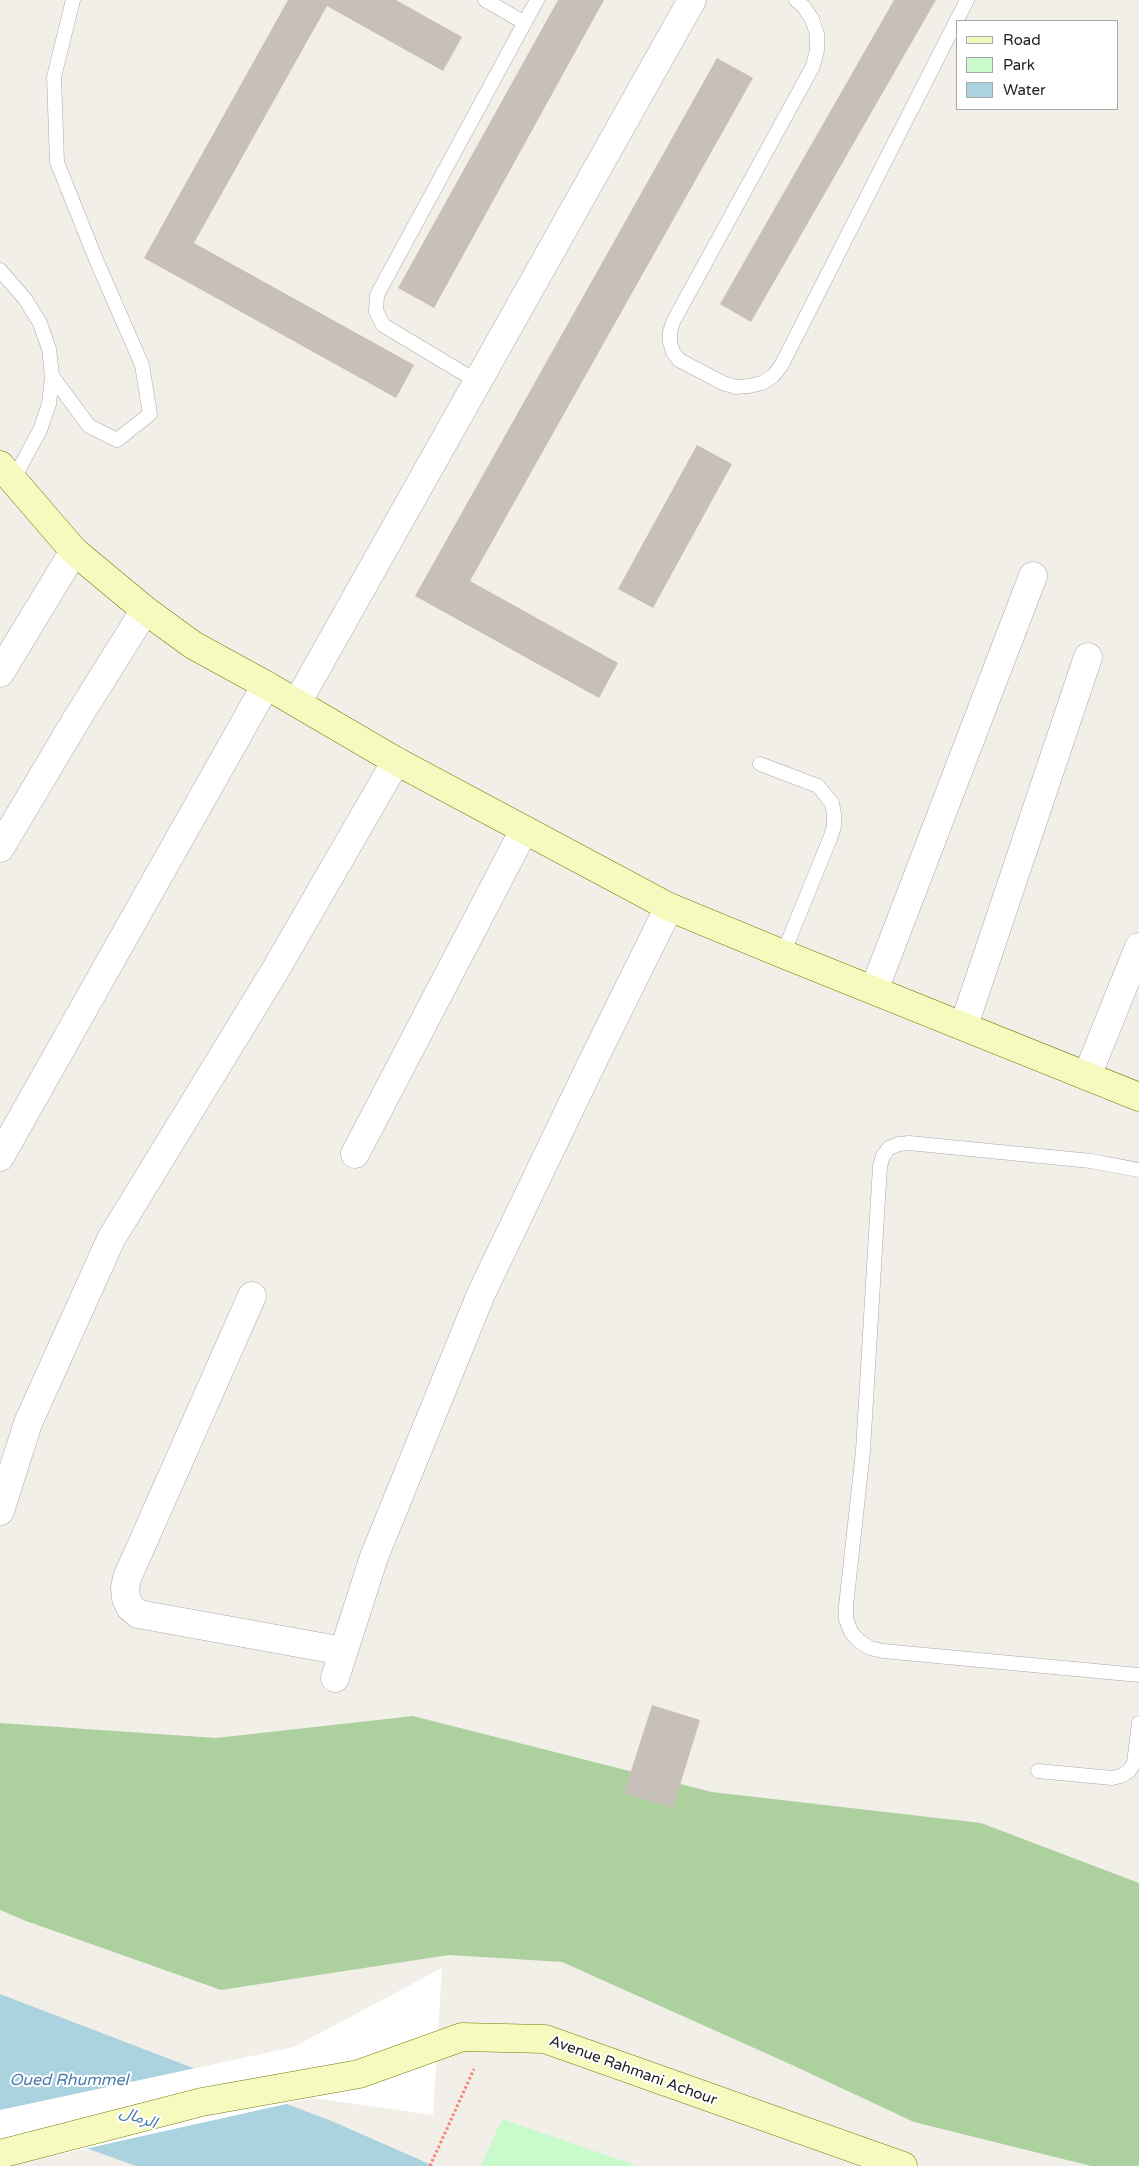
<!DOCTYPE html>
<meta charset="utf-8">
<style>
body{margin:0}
#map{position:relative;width:1139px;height:2166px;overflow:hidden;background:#f2efe9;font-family:"Varela Round",sans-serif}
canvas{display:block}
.legend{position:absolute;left:956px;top:20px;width:162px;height:90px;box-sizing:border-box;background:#fff;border:1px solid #a7a7a7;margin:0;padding:6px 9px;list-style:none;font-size:15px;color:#222}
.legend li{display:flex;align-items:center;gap:10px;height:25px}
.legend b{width:25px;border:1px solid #a7a7a7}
</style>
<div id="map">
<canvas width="1139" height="2166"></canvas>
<ul class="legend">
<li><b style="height:6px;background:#f7fabf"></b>Road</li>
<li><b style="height:14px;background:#c8facc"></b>Park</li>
<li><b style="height:14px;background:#aad3df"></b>Water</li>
</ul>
</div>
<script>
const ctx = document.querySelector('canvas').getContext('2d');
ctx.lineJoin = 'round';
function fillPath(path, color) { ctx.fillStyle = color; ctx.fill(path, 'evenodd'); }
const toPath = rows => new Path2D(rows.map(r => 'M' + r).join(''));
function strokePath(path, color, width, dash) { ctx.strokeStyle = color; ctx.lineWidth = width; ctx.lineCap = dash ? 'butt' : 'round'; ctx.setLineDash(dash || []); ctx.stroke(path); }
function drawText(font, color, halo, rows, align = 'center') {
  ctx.font = font + ' "Varela Round","Noto Sans Arabic",sans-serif'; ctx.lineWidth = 4; ctx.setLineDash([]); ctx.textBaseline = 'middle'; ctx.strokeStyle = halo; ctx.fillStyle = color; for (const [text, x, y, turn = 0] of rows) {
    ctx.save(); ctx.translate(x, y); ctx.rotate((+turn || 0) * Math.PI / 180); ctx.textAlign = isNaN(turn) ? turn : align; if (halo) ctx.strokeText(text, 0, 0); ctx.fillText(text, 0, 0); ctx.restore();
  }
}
fillPath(toPath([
 [413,1716,712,1792,981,1823,1139,1883,1139,2166,1091,2166,914,2122,792,2065,562,1962,449,1955,221,1990,26,1921,0,1910,0,1723,216,1738]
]), '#add19e');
fillPath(toPath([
 [502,2119,638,2166,481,2166]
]), '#c8facc');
fillPath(toPath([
 [0,1994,334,2122,434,2166,136,2166,0,2117]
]), '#aad3df');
fillPath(toPath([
 [442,1968,433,2115,313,2098,8,2166,0,2166,0,2110,294,2047]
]), '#fff');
fillPath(toPath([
 [288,0,396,0,462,37,443,71,327,6,194,243,414,365,396,398,144,258],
 [558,0,604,0,434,308,398,288],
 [894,0,936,0,751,322,720,304],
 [717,58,753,78,470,581,618,663,599,698,415,596],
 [697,445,732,464,653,608,618,589],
 [652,1705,700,1720,673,1808,624,1793]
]), '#c7bfb8');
const lane = toPath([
 [485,0,525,23],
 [796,0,803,6,812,19,817,34,817,50,813,66,673,322,670,332,670,342,673,352,679,360,723,383,736,387,749,386,762,383,773,376,781,366,967,0],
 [0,270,25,299,40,323,49,349,52,376,49,404,40,430,13,480],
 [52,376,89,426,117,440,150,414,142,365,97,262,57,162,54,77,73,0],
 [478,382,383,325,376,311,377,295,537,0],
 [760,764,818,786,832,803,834,814,834,826,831,836,783,954],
 [1139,1170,1091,1161,909,1143,899,1144,889,1148,883,1156,880,1166,863,1451,846,1606,846,1619,851,1632,859,1641,870,1648,883,1651,1139,1675],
 [1038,1771,1112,1778,1121,1776,1129,1771,1134,1763,1139,1723]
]);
const street = toPath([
 [0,673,74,551],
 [297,703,692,0],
 [0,848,78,717,145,610],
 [874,990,1033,576],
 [964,1025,1088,657],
 [1087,1076,1139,947],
 [355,1154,524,830],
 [0,1157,266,685],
 [252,1296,127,1578,125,1588,126,1598,130,1607,138,1614,343,1651],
 [0,1511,28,1423,111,1239,276,969,396,761],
 [335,1678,374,1557,481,1294,588,1071,669,907]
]);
const secondary = toPath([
 [0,465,74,551,145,610,193,645,266,685,396,761,669,907,783,954,1139,1097],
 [0,2154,202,2102,359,2074,462,2037,545,2039,903,2166]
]);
strokePath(lane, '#a9a9a9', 15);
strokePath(street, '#a9a9a9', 29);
strokePath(secondary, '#707d05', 29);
strokePath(toPath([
 [430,2166,474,2069]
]), '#fa8072', 3, [2.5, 2.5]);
strokePath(lane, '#fff', 14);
strokePath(street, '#fff', 28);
strokePath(secondary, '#f7fabf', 28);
drawText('15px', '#222', '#fff', [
 ["Avenue Rahmani Achour",633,2071,20]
]);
drawText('italic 16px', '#4a7aab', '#fff', [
 ["Oued Rhummel",69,2081],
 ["الرمال",138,2118,19]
]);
</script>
